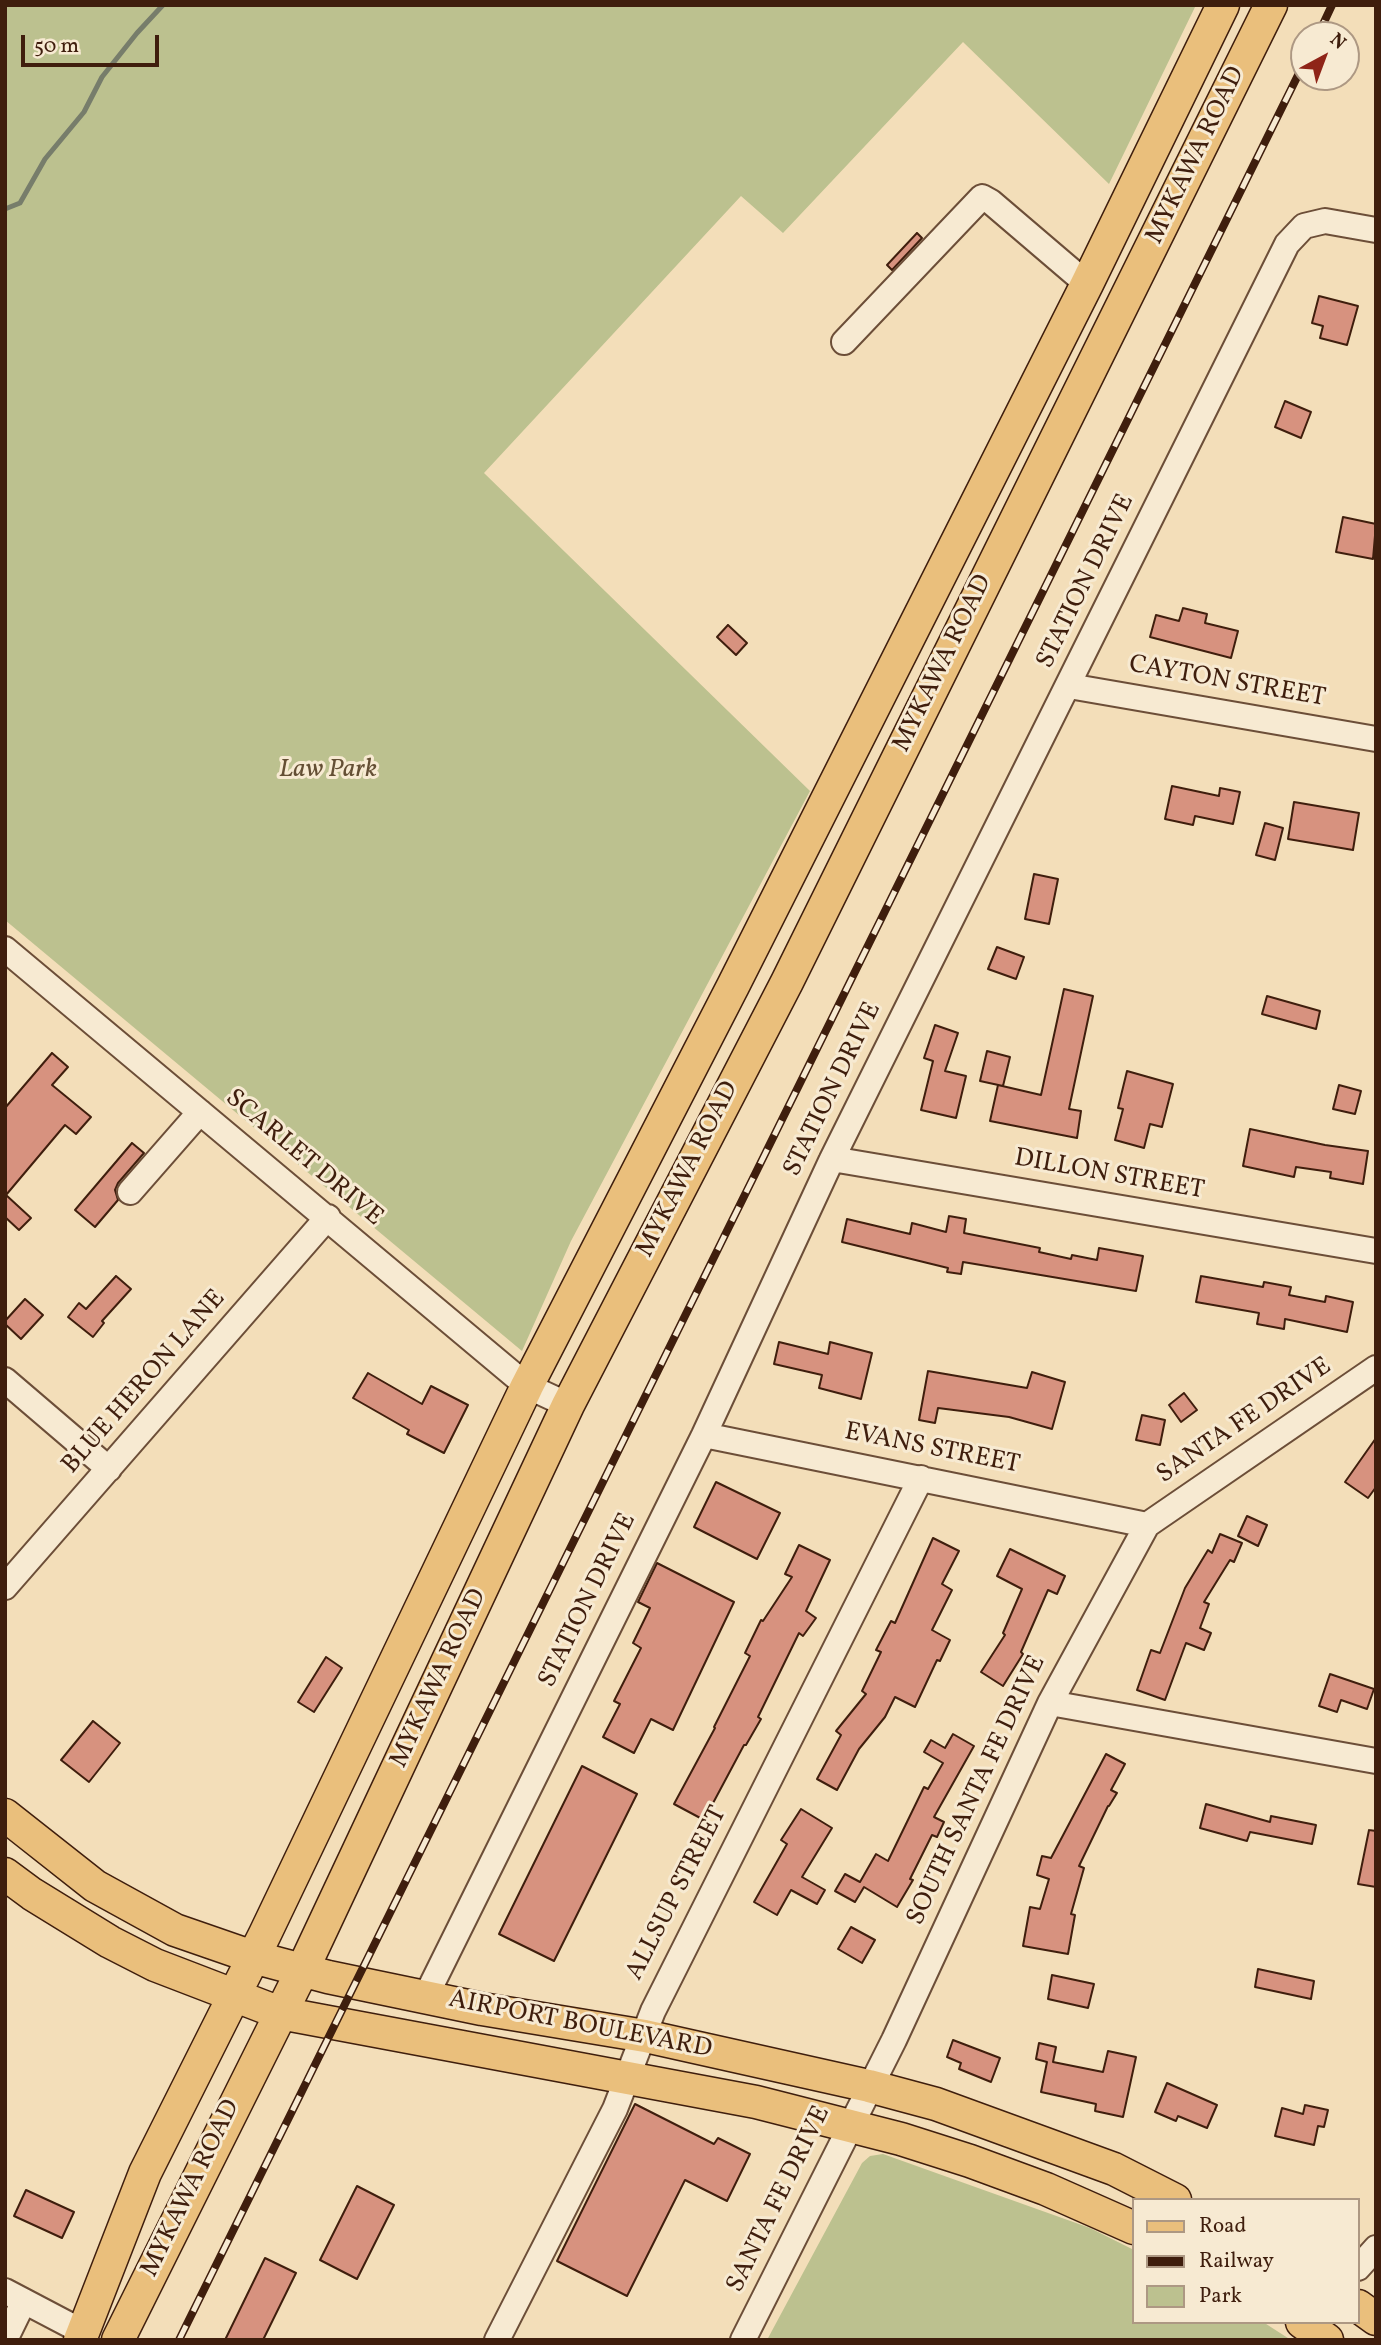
<!DOCTYPE html>
<style>
body{margin:0}
#map{position:relative;width:1381px;height:2345px;overflow:hidden;background:#f3deb9;font-family:Vollkorn,serif}
canvas{display:block}
.frame{position:absolute;inset:0;border:7px solid #3f1e0d;pointer-events:none}
.legend{position:absolute;left:1132px;top:2198px;width:228px;height:126px;box-sizing:border-box;background:#f7ead2;border:2px solid #ad9883;margin:0;padding:9px 12px;list-style:none;font-size:21px;color:#3f1e0d}
.legend li{display:flex;align-items:center;gap:14px;height:35px}
.legend b{width:35px;border:2px solid #ad9883}
.north{position:absolute;left:1290px;top:21px;width:70px;height:70px;box-sizing:border-box;background:#f7ead2;border:2px solid #ad9883;border-radius:50%;rotate:41deg;font-size:19px;font-weight:700;line-height:28px;text-align:center;color:#3f1e0d}
.north::after{content:'';display:block;margin:auto;width:24px;height:32px;background:#8f2418;clip-path:polygon(50% 0,100% 100%,50% 72%,0 100%)}
.scale{position:absolute;left:21px;top:35px;width:138px;height:32px;box-sizing:border-box;border:4px solid #3f1e0d;border-top:0;padding-left:9px;font-size:21px;line-height:24px;white-space:nowrap;color:#3f1e0d;-webkit-text-stroke:5px #f7ead2;paint-order:stroke}
</style>
<div id="map">
<canvas width="1381" height="2345"></canvas>
<div class="frame"></div>
<ul class="legend">
<li><b style="height:9px;background:#eabf7c"></b>Road</li>
<li><b style="height:9px;background:#3f1e0d"></b>Railway</li>
<li><b style="height:19px;background:#bcc18f"></b>Park</li>
</ul>
<div class="north">N</div>
<div class="scale">50 m</div>
</div>
<script>
const ctx = document.querySelector('canvas').getContext('2d');
ctx.lineJoin = 'round';
function fillPath(path, color) { ctx.fillStyle = color; ctx.fill(path, 'evenodd'); }
const toPath = rows => new Path2D(rows.map(r => 'M' + r).join(''));
function strokePath(path, color, width, dash) { ctx.strokeStyle = color; ctx.lineWidth = width; ctx.lineCap = dash ? 'butt' : 'round'; ctx.setLineDash(dash || []); ctx.stroke(path); }
function drawText(font, color, halo, rows, align = 'center') {
  ctx.font = font + ' Vollkorn,serif'; ctx.lineWidth = 6; ctx.setLineDash([]); ctx.textBaseline = 'middle'; ctx.strokeStyle = halo; ctx.fillStyle = color; for (const [text, x, y, turn = 0] of rows) {
    ctx.save(); ctx.translate(x, y); ctx.rotate((+turn || 0) * Math.PI / 180); ctx.textAlign = isNaN(turn) ? turn : align; if (halo) ctx.strokeText(text, 0, 0); ctx.fillText(text, 0, 0); ctx.restore();
  }
}
fillPath(toPath([
 [5,5,1196,5,1109,184,963,42,783,233,741,196,484,473,810,791,571,1241,522,1351,5,920],
 [883,2154,1090,2228,1134,2250,1134,2322,1263,2322,1291,2340,767,2340,862,2163,870,2156]
]), '#bcc18f');
strokePath(toPath([
 [5,209,20,203,45,159,84,112,102,77,137,33,163,5]
]), '#777d6b', 5);
const building = toPath([
 [917,233,922,238,892,270,887,265,917,233],
 [1319,296,1358,306,1347,345,1320,338,1323,326,1312,323,1319,296],
 [1285,401,1311,412,1301,438,1275,427,1285,401],
 [1343,517,1376,524,1373,559,1336,552,1343,517],
 [1183,608,1207,614,1205,623,1238,631,1231,658,1150,637,1156,615,1179,621,1183,608],
 [728,625,747,643,736,655,717,637,728,625],
 [1172,786,1219,796,1220,788,1240,792,1233,824,1195,816,1193,825,1165,819,1172,786],
 [1294,802,1359,813,1353,850,1288,839,1294,802],
 [1265,823,1283,828,1275,860,1256,855,1265,823],
 [1034,874,1058,879,1049,924,1025,919,1034,874],
 [997,947,1024,957,1016,979,988,969,997,947],
 [1064,989,1093,996,1069,1109,1081,1111,1077,1138,990,1121,998,1085,1041,1095,1064,989],
 [1267,996,1320,1011,1316,1029,1262,1014,1267,996],
 [935,1025,958,1033,945,1071,966,1076,956,1118,921,1110,933,1061,924,1058,935,1025],
 [987,1051,1010,1057,1003,1086,980,1081,987,1051],
 [52,1053,68,1067,52,1085,91,1117,76,1134,65,1125,6,1195,31,1218,19,1230,5,1217,5,1108,52,1053],
 [1127,1071,1173,1084,1162,1127,1150,1124,1144,1148,1115,1140,1123,1109,1118,1108,1127,1071],
 [1339,1085,1361,1091,1355,1114,1333,1109,1339,1085],
 [1250,1129,1325,1145,1368,1151,1363,1184,1330,1178,1331,1172,1296,1167,1294,1177,1243,1166,1250,1129],
 [132,1143,144,1153,118,1183,115,1190,118,1200,95,1227,75,1210,132,1143],
 [949,1216,966,1219,964,1233,1040,1248,1039,1252,1071,1259,1072,1255,1097,1260,1099,1248,1143,1256,1136,1291,963,1262,961,1274,947,1272,948,1268,842,1242,847,1219,910,1234,912,1223,946,1232,949,1216],
 [116,1276,131,1289,102,1321,104,1323,93,1337,68,1317,79,1303,86,1309,116,1276],
 [1201,1276,1263,1287,1264,1282,1291,1287,1289,1295,1325,1302,1326,1296,1353,1302,1347,1332,1285,1319,1284,1329,1257,1324,1259,1313,1196,1302,1201,1276],
 [25,1299,43,1315,21,1339,5,1324,5,1321,25,1299],
 [779,1342,828,1354,830,1342,872,1353,861,1399,819,1388,822,1375,774,1364,779,1342],
 [928,1371,1027,1388,1032,1372,1065,1382,1052,1429,1009,1417,938,1408,935,1423,919,1420,928,1371],
 [368,1373,422,1404,431,1386,468,1405,444,1453,407,1434,409,1430,353,1398,368,1373],
 [1184,1393,1197,1410,1181,1422,1169,1405,1184,1393],
 [1142,1415,1165,1420,1160,1445,1136,1440,1142,1415],
 [1376,1438,1376,1487,1368,1498,1345,1482,1376,1438],
 [716,1482,780,1513,757,1559,694,1527,716,1482],
 [1247,1516,1267,1525,1258,1546,1238,1536,1247,1516],
 [1220,1534,1242,1543,1234,1562,1230,1560,1204,1602,1209,1604,1200,1628,1211,1633,1204,1650,1186,1643,1165,1700,1137,1690,1151,1650,1160,1653,1185,1588,1208,1550,1212,1553,1220,1534],
 [933,1538,959,1551,942,1584,952,1590,932,1630,950,1640,940,1661,937,1660,915,1707,895,1697,885,1717,859,1749,837,1790,817,1779,841,1735,836,1731,866,1694,862,1691,881,1652,876,1650,891,1621,895,1623,933,1538],
 [799,1545,830,1560,806,1611,816,1618,803,1636,799,1633,758,1717,761,1719,746,1745,744,1745,704,1820,674,1804,715,1728,714,1727,750,1656,745,1653,761,1620,763,1621,792,1577,785,1574,799,1545],
 [1010,1549,1065,1576,1057,1594,1048,1590,1021,1652,1023,1654,1003,1686,981,1672,1005,1635,1003,1633,1022,1589,997,1576,1010,1549],
 [657,1563,734,1602,673,1730,651,1719,634,1753,603,1737,620,1704,614,1701,641,1648,633,1643,650,1608,638,1602,657,1563],
 [326,1657,342,1668,314,1712,298,1702,326,1657],
 [1330,1674,1374,1689,1367,1709,1341,1700,1337,1712,1319,1706,1330,1674],
 [93,1721,120,1743,89,1782,61,1760,93,1721],
 [953,1734,974,1746,934,1817,944,1822,937,1837,932,1835,910,1879,913,1880,897,1907,864,1887,855,1902,835,1891,845,1874,860,1882,876,1854,888,1861,924,1787,928,1789,943,1763,924,1752,931,1740,945,1748,953,1734],
 [1106,1754,1125,1764,1111,1790,1117,1793,1109,1806,1108,1806,1079,1866,1084,1868,1071,1914,1075,1915,1068,1954,1023,1946,1030,1907,1040,1909,1049,1879,1037,1875,1042,1856,1051,1858,1106,1754],
 [582,1766,637,1794,554,1961,499,1934,582,1766],
 [1206,1804,1270,1822,1271,1816,1316,1825,1312,1844,1250,1832,1247,1841,1200,1828,1206,1804],
 [801,1809,832,1828,802,1877,825,1890,817,1904,791,1890,777,1915,754,1902,787,1844,781,1840,801,1809],
 [1369,1830,1376,1831,1376,1887,1358,1884,1369,1830],
 [851,1927,875,1940,862,1963,838,1949,851,1927],
 [1258,1969,1314,1981,1311,1999,1255,1987,1258,1969],
 [1052,1975,1094,1984,1088,2008,1048,1999,1052,1975],
 [953,2040,1000,2058,991,2082,959,2069,961,2063,947,2057,953,2040],
 [1039,2043,1056,2047,1053,2062,1103,2072,1108,2051,1136,2057,1123,2117,1095,2111,1096,2104,1041,2092,1047,2062,1036,2059,1039,2043],
 [1167,2083,1217,2105,1207,2128,1178,2116,1176,2121,1155,2112,1167,2083],
 [635,2104,714,2144,718,2138,750,2154,727,2201,685,2180,627,2296,557,2261,635,2104],
 [1305,2105,1328,2110,1324,2127,1318,2126,1314,2145,1275,2136,1282,2108,1303,2114,1305,2105],
 [357,2186,394,2205,357,2279,320,2260,357,2186],
 [26,2190,74,2212,62,2238,14,2216,26,2190],
 [265,2258,296,2273,263,2340,225,2340,265,2258]
]);
fillPath(building, '#d7927f');
strokePath(building, '#3f1e0d', 2);
const minor = toPath([
 [844,342,982,197,991,202,1087,284],
 [1069,686,1376,739],
 [5,949,527,1386,568,1405],
 [832,1159,1376,1251],
 [130,1192,200,1112],
 [5,1380,109,1469],
 [704,1435,1147,1525],
 [5,1587,328,1217],
 [1050,1703,1376,1761],
 [426,1996,704,1435,832,1159,1287,244,1304,226,1325,221,1376,230],
 [1358,2268,1376,2248],
 [5,2291,83,2332],
 [5,2340,24,2301],
 [497,2340,615,2109,653,2011,921,1478],
 [743,2340,894,2040,1050,1703,1147,1525,1376,1368]
]);
const major = toPath([
 [5,1815,95,1886,175,1930,253,1957,328,1977,482,2009,645,2036,869,2086,936,2104,1114,2169,1175,2200],
 [5,1874,32,1894,110,1942,155,1965,280,2013,756,2102,901,2139,970,2161,1046,2189,1134,2228],
 [1358,2306,1376,2319],
 [1302,2322,1327,2340],
 [80,2340,145,2173,265,1934,527,1386,733,986,1087,284,1223,5],
 [118,2340,302,1971,568,1405,787,982,1271,5]
]);
strokePath(minor, '#6c4e38', 28);
strokePath(major, '#3f1e0d', 35);
strokePath(minor, '#f7ead2', 24);
strokePath(major, '#eabf7c', 32);
const rail = toPath([
 [1318,35,1332,5],
 [179,2340,1304,63]
]);
strokePath(rail, '#3f1e0d', 8);
strokePath(rail, '#f7ead2', 5, [16]);
drawText('26px', '#3f1e0d', '#f7ead2', [
 ["MYKAWA ROAD",1197,156,-64],
 ["STATION DRIVE",1087,582,-64],
 ["MYKAWA ROAD",944,664,-64],
 ["CAYTON STREET",1227,683,10],
 ["STATION DRIVE",834,1090,-64],
 ["SCARLET DRIVE",303,1159,40],
 ["MYKAWA ROAD",689,1170,-63],
 ["DILLON STREET",1109,1176,10],
 ["BLUE HERON LANE",145,1383,-49],
 ["SANTA FE DRIVE",1245,1422,-34],
 ["EVANS STREET",932,1450,11],
 ["STATION DRIVE",589,1601,-64],
 ["MYKAWA ROAD",440,1679,-65],
 ["SOUTH SANTA FE DRIVE",978,1791,-65],
 ["ALLSUP STREET",678,1894,-63],
 ["AIRPORT BOULEVARD",580,2026,11],
 ["MYKAWA ROAD",192,2189,-64],
 ["SANTA FE DRIVE",780,2200,-64]
]);
drawText('italic 26px', '#644f34', '#f7ead2', [
 ["Law Park",328,771]
]);
</script>
